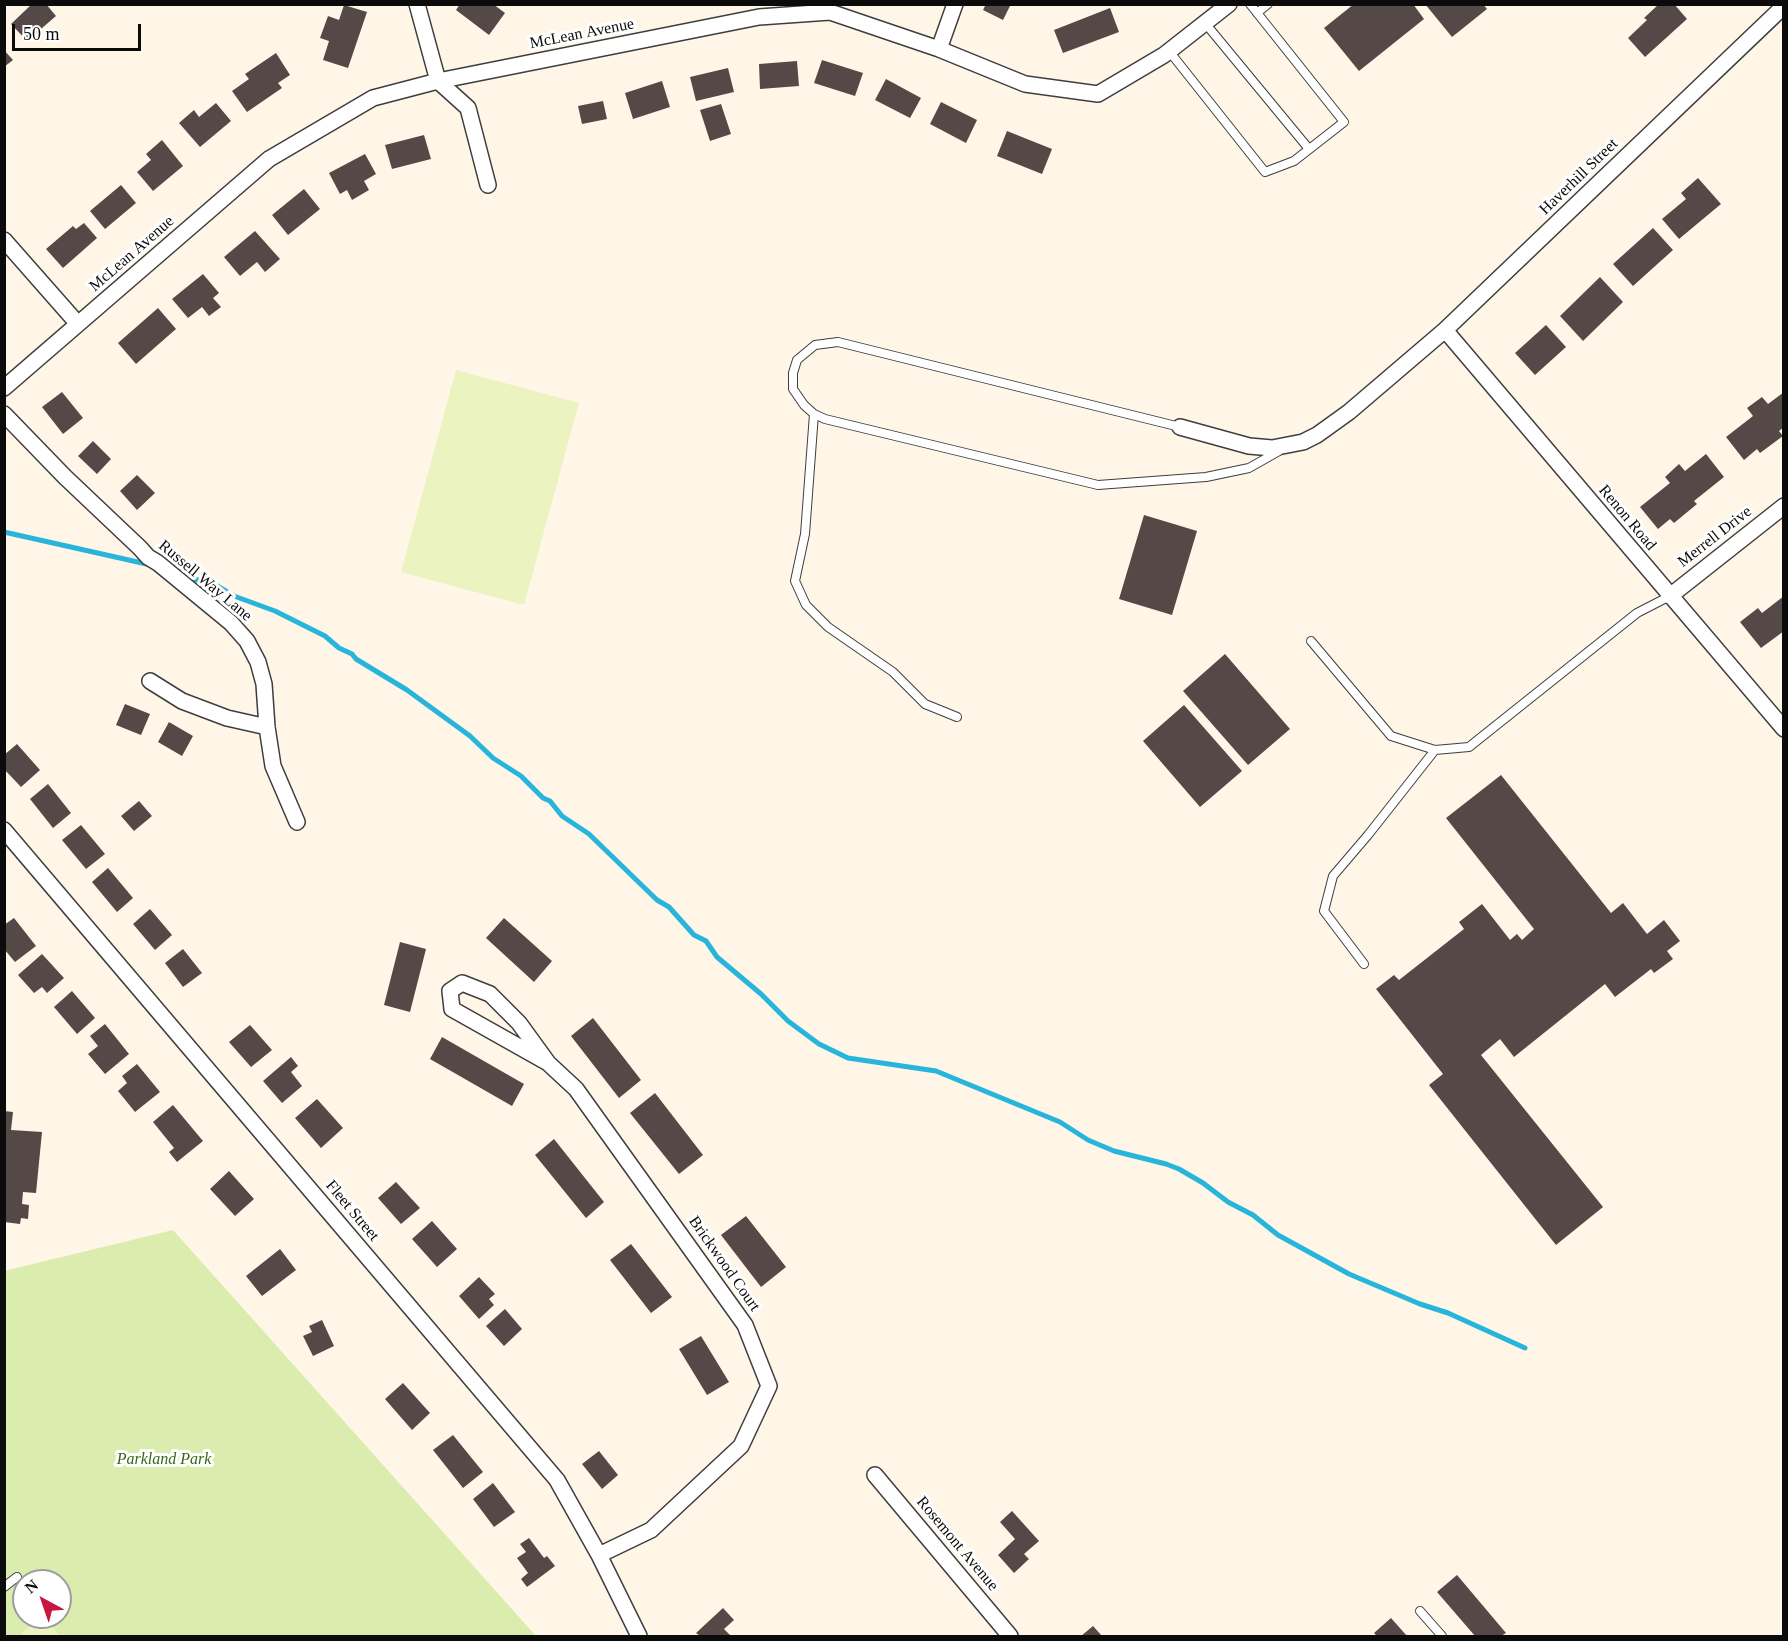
<!DOCTYPE html>
<style>
body{margin:0}
#map{position:relative;width:1788px;height:1641px;overflow:hidden;background:#fff6e8;font-family:Georgia,serif}
canvas{display:block}
.frame{position:absolute;inset:0;border:6px solid #0b0b0b;pointer-events:none}
.north{position:absolute;left:12px;top:1569px;width:60px;height:60px;box-sizing:border-box;background:#fff;border:2px solid #9d9d9d;border-radius:50%;rotate:320deg;font-size:16px;font-weight:700;line-height:24px;text-align:center;color:#0b0b0b}
.north::after{content:'';display:block;margin:auto;width:21px;height:27px;background:#c71640;clip-path:polygon(50% 0,100% 100%,50% 72%,0 100%)}
.scale{position:absolute;left:12px;top:24px;width:129px;height:27px;box-sizing:border-box;border:3px solid #0b0b0b;border-top:0;padding-left:8px;font-size:18px;line-height:21px;white-space:nowrap;color:#0b0b0b;-webkit-text-stroke:4px #fff;paint-order:stroke}
</style>
<div id="map">
<canvas width="1788" height="1641"></canvas>
<div class="frame"></div>
<div class="north">N</div>
<div class="scale">50 m</div>
</div>
<script>
const ctx = document.querySelector('canvas').getContext('2d');
ctx.lineJoin = 'round';
function fillPath(path, color) { ctx.fillStyle = color; ctx.fill(path, 'evenodd'); }
const toPath = rows => new Path2D(rows.map(r => 'M' + r).join(''));
function strokePath(path, color, width, dash) { ctx.strokeStyle = color; ctx.lineWidth = width; ctx.lineCap = dash ? 'butt' : 'round'; ctx.setLineDash(dash || []); ctx.stroke(path); }
function drawText(font, color, halo, rows, align = 'center') {
  ctx.font = font + ' Georgia,serif'; ctx.lineWidth = 6; ctx.setLineDash([]); ctx.textBaseline = 'middle'; ctx.strokeStyle = halo; ctx.fillStyle = color; for (const [text, x, y, turn = 0] of rows) {
    ctx.save(); ctx.translate(x, y); ctx.rotate((+turn || 0) * Math.PI / 180); ctx.textAlign = isNaN(turn) ? turn : align; if (halo) ctx.strokeText(text, 0, 0); ctx.fillText(text, 0, 0); ctx.restore();
  }
}
fillPath(toPath([
 [173,1230,536,1636,5,1636,4,1271],
 [24,1581,60,1581,60,1617,24,1617]
]), '#dbedae');
fillPath(toPath([
 [456,370,579,403,524,605,401,572],
 [42,1617,45,1617,60,1636,23,1636,21,1633]
]), '#ebf3c1');
strokePath(toPath([
 [4,532,151,565],
 [182,576,214,584,234,596,275,611,325,636,339,648,352,654,356,659,407,690,470,736,493,758,521,776,543,798,550,801,562,816,589,834,657,900,669,907,694,935,706,941,717,957,761,994,788,1021,819,1044,848,1058,936,1071,1060,1122,1088,1140,1114,1151,1166,1164,1179,1169,1203,1183,1228,1202,1253,1215,1278,1235,1349,1274,1420,1304,1448,1313,1525,1348]
]), '#27b5db', 5);
fillPath(toPath([
 [32,4,46,4,56,16,27,41,11,24],
 [460,4,493,4,505,13,489,35,456,10],
 [986,4,1011,4,1003,20,983,10],
 [1354,4,1413,4,1424,19,1359,71,1324,28],
 [1425,4,1483,4,1487,9,1452,37],
 [1659,4,1674,4,1687,19,1645,57,1628,38,1647,20,1644,18],
 [344,5,367,12,348,68,323,60,329,41,320,38,328,16,339,20],
 [1110,8,1119,32,1063,53,1054,30],
 [4,50,13,60,4,67],
 [276,53,290,75,278,83,282,88,247,112,232,91,249,79,245,74],
 [822,60,863,73,855,96,814,83],
 [797,61,799,86,760,89,759,64],
 [728,68,734,92,696,101,690,77],
 [886,79,921,98,910,118,875,100],
 [662,81,670,107,633,119,625,93],
 [603,101,607,119,582,124,578,106],
 [941,102,977,120,966,143,930,124],
 [216,103,231,121,200,147,179,123,194,110,199,117],
 [721,104,731,134,710,141,700,110],
 [1007,131,1052,149,1042,174,997,156],
 [424,135,431,159,392,169,385,145],
 [162,140,183,166,153,191,137,172,151,160,146,154],
 [365,154,376,174,364,181,369,190,352,200,347,190,340,194,329,173],
 [1698,178,1721,204,1679,239,1662,219,1686,199,1681,193],
 [121,185,136,203,105,229,90,211],
 [304,189,320,209,288,235,272,215],
 [84,223,97,238,63,268,46,249,73,226,76,229],
 [1653,228,1673,250,1633,286,1613,264],
 [255,231,280,259,265,272,257,262,240,276,224,257],
 [203,274,219,293,213,298,221,307,209,316,202,307,188,318,172,299],
 [1600,277,1623,302,1583,341,1560,316],
 [158,308,176,329,136,364,118,343],
 [1546,325,1566,347,1535,375,1515,353],
 [62,392,83,418,63,434,42,407],
 [1784,392,1784,427,1779,431,1783,436,1760,453,1757,449,1744,460,1726,437,1753,416,1747,408,1762,397,1768,404],
 [93,441,111,459,97,474,78,456],
 [1706,454,1724,477,1694,501,1697,504,1674,523,1670,519,1658,529,1640,507,1670,483,1665,477,1679,464,1685,471],
 [137,475,155,493,137,510,120,491],
 [1144,515,1197,531,1172,615,1119,599],
 [1784,596,1784,631,1761,648,1740,622,1758,608,1762,613],
 [1225,654,1290,729,1248,765,1183,691],
 [125,704,150,714,141,735,116,725],
 [1184,705,1242,771,1200,807,1143,741],
 [169,722,193,736,182,756,158,742],
 [17,744,40,770,21,787,4,769,4,755],
 [1501,775,1611,913,1623,903,1647,934,1664,920,1680,941,1667,951,1673,959,1654,973,1651,969,1615,997,1605,984,1514,1057,1500,1039,1481,1055,1603,1207,1556,1245,1429,1085,1443,1074,1376,989,1394,975,1399,980,1464,929,1459,922,1482,904,1510,940,1517,934,1522,940,1534,929,1446,818],
 [48,784,71,813,53,828,30,799],
 [139,801,152,816,134,831,121,816],
 [81,825,105,854,86,869,62,840],
 [108,868,133,898,117,912,92,882],
 [150,909,172,935,155,950,133,924],
 [14,918,36,946,15,962,4,949,4,925],
 [504,918,552,961,534,982,486,938],
 [400,942,426,949,410,1012,384,1005],
 [183,949,202,973,183,987,165,963],
 [42,954,64,978,47,993,42,987,34,993,18,975],
 [72,991,95,1018,77,1034,54,1007],
 [593,1018,641,1080,619,1098,571,1036],
 [105,1024,129,1054,105,1074,88,1054,98,1046,90,1036],
 [250,1025,272,1050,251,1067,229,1042],
 [442,1037,524,1084,512,1106,430,1059],
 [291,1057,298,1066,291,1072,302,1086,282,1103,263,1081],
 [137,1064,160,1092,135,1112,118,1091,127,1083,122,1076],
 [655,1093,703,1155,679,1174,630,1113],
 [317,1099,343,1128,321,1148,295,1118],
 [173,1105,203,1141,177,1162,169,1152,174,1148,153,1122],
 [4,1111,13,1112,11,1130,42,1132,36,1193,23,1192,22,1204,29,1205,28,1219,21,1218,20,1224,4,1222],
 [554,1139,604,1202,586,1218,535,1155],
 [229,1171,254,1199,235,1216,210,1189],
 [396,1182,420,1208,401,1224,378,1198],
 [746,1216,786,1267,761,1287,721,1235],
 [432,1221,457,1249,437,1267,412,1239],
 [631,1244,672,1297,651,1313,610,1260],
 [280,1249,296,1270,262,1296,246,1276],
 [479,1277,495,1294,489,1299,494,1305,479,1319,459,1296],
 [505,1309,522,1329,504,1346,486,1326],
 [322,1320,334,1346,313,1356,303,1336,312,1332,309,1326],
 [701,1336,729,1382,707,1395,679,1349],
 [403,1383,430,1413,412,1430,385,1399],
 [453,1435,483,1472,463,1488,433,1450],
 [599,1451,618,1475,602,1489,582,1464],
 [493,1483,515,1512,494,1527,473,1499],
 [1012,1511,1039,1541,1024,1554,1029,1559,1014,1573,998,1555,1015,1539,1000,1522],
 [529,1538,544,1558,547,1556,555,1566,527,1587,521,1579,528,1573,517,1558,526,1552,520,1544],
 [1457,1575,1506,1633,1501,1636,1475,1636,1437,1592],
 [723,1608,734,1620,724,1629,731,1636,700,1636,696,1633],
 [1391,1618,1407,1636,1377,1636,1374,1633],
 [1093,1626,1102,1636,1081,1636]
]), '#544946');
const service = toPath([
 [1257,13,1268,4],
 [1205,23,1309,149],
 [1169,51,1265,172,1294,161,1344,122,1250,4],
 [814,414,805,534,795,581,806,605,828,627,893,672,925,704,957,717],
 [1180,427,838,342,815,345,797,360,793,373,793,389,804,405,814,414,825,419,1098,485,1206,477,1249,468,1279,451],
 [1311,641,1391,736,1435,750,1469,747,1637,613,1670,596],
 [1364,964,1324,911,1333,876,1368,835,1435,750],
 [4,1587,17,1577],
 [1420,1611,1442,1636]
]);
const minor = toPath([
 [417,4,438,81,468,108,488,185],
 [939,49,955,4],
 [4,240,78,324],
 [1445,330,1784,729],
 [4,388,269,159,373,98,438,81,759,17,830,12,939,49,1025,84,1098,94,1164,55,1229,4],
 [4,414,65,477,140,548,148,557,158,563,231,623,247,641,258,662,264,684,267,727,273,766,297,822],
 [1180,427,1249,446,1272,448,1303,442,1317,435,1349,412,1445,330,1784,6],
 [1670,596,1784,506],
 [150,681,182,701,227,718,267,727],
 [4,830,557,1480,599,1555,639,1636],
 [548,1063,452,1009,450,991,462,983,490,994,519,1023,548,1063,576,1089,745,1325,769,1386,741,1446,651,1530,599,1555],
 [875,1475,1010,1636]
]);
strokePath(service, '#3e3e3e', 10);
strokePath(minor, '#3e3e3e', 18);
strokePath(service, '#fff', 8);
strokePath(minor, '#fff', 15);
drawText('16px', '#0b0b0b', '#fff', [
 ["McLean Avenue",582,34,-11],
 ["Haverhill Street",1579,177,-44],
 ["McLean Avenue",132,254,-41],
 ["Renon Road",1627,518,50],
 ["Merrell Drive",1715,537,-38],
 ["Russell Way Lane",205,581,40],
 ["Fleet Street",352,1211,50],
 ["Brickwood Court",724,1264,55],
 ["Rosemont Avenue",957,1544,50]
]);
drawText('italic 16px', '#366716', '#fff', [
 ["Parkland Park",164,1460]
]);
</script>
